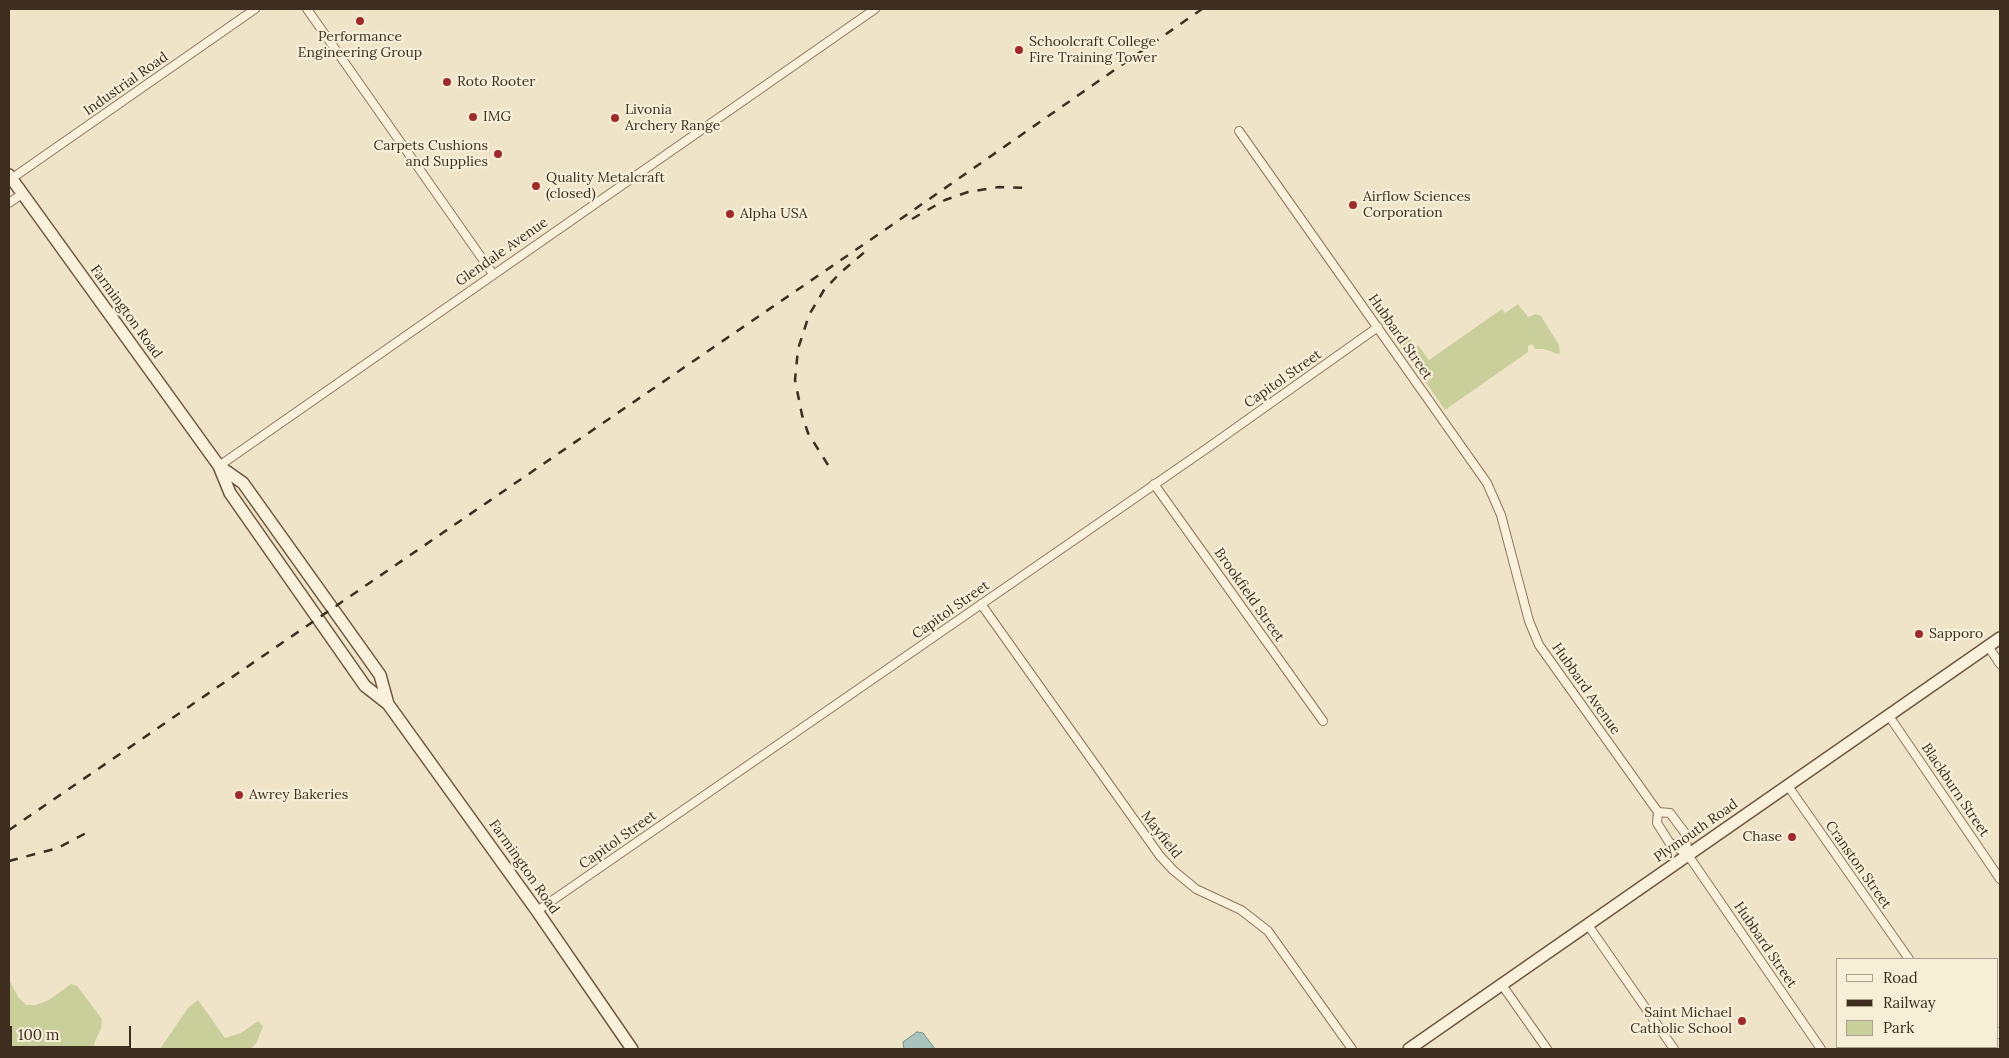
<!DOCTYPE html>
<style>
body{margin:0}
#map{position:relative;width:2009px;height:1058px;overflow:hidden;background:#f0e4c8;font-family:Lora,serif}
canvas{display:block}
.frame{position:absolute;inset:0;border:10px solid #3d2e20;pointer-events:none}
.legend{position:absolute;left:1836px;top:958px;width:162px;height:90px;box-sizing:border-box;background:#f7eed8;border:1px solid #ada18e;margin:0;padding:6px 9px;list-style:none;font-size:15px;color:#3d2e20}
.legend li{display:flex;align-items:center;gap:10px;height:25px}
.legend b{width:25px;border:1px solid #ada18e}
.scale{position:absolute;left:10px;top:1026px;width:121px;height:22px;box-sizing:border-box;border:2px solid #3d2e20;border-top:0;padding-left:6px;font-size:15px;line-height:18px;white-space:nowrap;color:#3d2e20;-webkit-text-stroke:4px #f7eed8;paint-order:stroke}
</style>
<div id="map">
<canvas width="2009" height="1058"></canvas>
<div class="frame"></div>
<ul class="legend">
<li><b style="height:6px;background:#faf1dc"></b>Road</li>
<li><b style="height:6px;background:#3d2e20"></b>Railway</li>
<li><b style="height:14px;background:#c9cf9b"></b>Park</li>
</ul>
<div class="scale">100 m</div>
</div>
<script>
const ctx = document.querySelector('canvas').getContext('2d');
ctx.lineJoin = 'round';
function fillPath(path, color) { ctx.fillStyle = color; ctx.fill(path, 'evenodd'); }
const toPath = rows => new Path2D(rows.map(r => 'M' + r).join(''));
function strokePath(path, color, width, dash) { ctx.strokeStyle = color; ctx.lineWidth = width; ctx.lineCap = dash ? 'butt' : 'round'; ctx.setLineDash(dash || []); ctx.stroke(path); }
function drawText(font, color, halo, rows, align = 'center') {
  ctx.font = font + ' Lora,serif'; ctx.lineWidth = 4.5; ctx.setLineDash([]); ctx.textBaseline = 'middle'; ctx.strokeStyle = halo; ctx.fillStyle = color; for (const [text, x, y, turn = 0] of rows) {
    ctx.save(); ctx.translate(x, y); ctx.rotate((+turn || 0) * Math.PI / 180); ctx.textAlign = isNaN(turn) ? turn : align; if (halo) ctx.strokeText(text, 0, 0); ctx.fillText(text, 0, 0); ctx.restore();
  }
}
fillPath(toPath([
 [1518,304,1528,317,1536,314,1541,316,1559,345,1560,353,1558,354,1544,349,1535,349,1532,344,1528,346,1528,352,1445,410,1401,347,1403,342,1409,338,1416,346,1418,345,1429,360,1502,309,1505,313],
 [9,980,19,998,26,1005,36,1005,49,1000,71,984,77,986,102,1019,101,1028,94,1044,96,1049,9,1049],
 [198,1000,225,1038,241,1033,258,1021,263,1026,257,1042,251,1049,160,1049,188,1008]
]), '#c9cf9b');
const water = toPath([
 [917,1032,923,1033,935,1049,904,1049,903,1042,917,1032]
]);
fillPath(water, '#a9c4bc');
strokePath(water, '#6f938a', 1);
const minor = toPath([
 [307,9,493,274],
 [1239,131,1487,483,1501,515,1529,621,1539,645,1658,812,1657,823,1669,842,1688,855,1821,1049],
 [11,179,255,9],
 [9,203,22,194],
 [219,466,875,9],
 [1154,484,1323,721],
 [981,604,1160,856,1173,870,1196,889,1241,910,1268,931,1352,1049],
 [1988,646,2000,664],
 [1889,716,2000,879],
 [1788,786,1909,959],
 [1658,812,1670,813,1685,833,1688,855],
 [537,911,1206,449,1378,327],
 [1588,925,1674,1049],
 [1502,985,1547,1049],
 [1998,1034,2000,1032],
 [1976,1049,1980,1047]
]);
const secondary = toPath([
 [9,175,219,466,230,493,365,686,388,704,537,911,632,1049],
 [219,466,243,483,380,675,388,704],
 [1409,1049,2000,638]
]);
strokePath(minor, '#8d765c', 10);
strokePath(secondary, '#6f573f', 14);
strokePath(minor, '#faf1dc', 8);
strokePath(secondary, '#faf1dc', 11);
strokePath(toPath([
 [912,219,945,200,968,192,999,187,1028,188],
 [828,465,808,433,802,415,795,380,798,349,809,315,824,290,840,273,867,250],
 [9,830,892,225,1202,9],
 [9,861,58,848,88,832]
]), '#3d2e20', 2.5, [9, 9]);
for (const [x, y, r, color] of [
 [360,21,5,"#9e2a2b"],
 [1019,50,5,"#9e2a2b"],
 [447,82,5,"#9e2a2b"],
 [473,117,5,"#9e2a2b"],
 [615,118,5,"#9e2a2b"],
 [498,154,5,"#9e2a2b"],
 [536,186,5,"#9e2a2b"],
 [1353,205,5,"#9e2a2b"],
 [730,214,5,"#9e2a2b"],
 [1919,634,5,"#9e2a2b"],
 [239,795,5,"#9e2a2b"],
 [1792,837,5,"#9e2a2b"],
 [1742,1021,5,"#9e2a2b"]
]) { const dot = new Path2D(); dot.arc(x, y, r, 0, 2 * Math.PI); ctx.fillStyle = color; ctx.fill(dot); strokePath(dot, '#f7eed8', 2); }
drawText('14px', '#3d2e20', '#f7eed8', [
 ["Performance",360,37,"center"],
 ["Engineering Group",360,53,"center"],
 ["Schoolcraft College",1029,42],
 ["Fire Training Tower",1029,58],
 ["Roto Rooter",457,82],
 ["Livonia",625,110],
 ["Archery Range",625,126],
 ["IMG",483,117],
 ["Carpets Cushions",488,146,"right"],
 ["and Supplies",488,162,"right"],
 ["Quality Metalcraft",546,178],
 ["(closed)",546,194],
 ["Airflow Sciences",1363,197],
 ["Corporation",1363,213],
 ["Alpha USA",740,214],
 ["Sapporo",1929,634],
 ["Awrey Bakeries",249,795],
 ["Chase",1782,837,"right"],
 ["Saint Michael",1732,1013,"right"],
 ["Catholic School",1732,1029,"right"]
], 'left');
drawText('14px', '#3d2e20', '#f7eed8', [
 ["Industrial Road",126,84,-35],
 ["Glendale Avenue",502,252,-35],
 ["Farmington Road",126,312,54],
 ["Hubbard Street",1400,337,55],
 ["Capitol Street",1283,379,-35],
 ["Brookfield Street",1249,595,55],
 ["Capitol Street",951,610,-35],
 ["Hubbard Avenue",1586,689,55],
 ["Blackburn Street",1955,790,56],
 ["Plymouth Road",1696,831,-35],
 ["Mayfield",1161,835,52],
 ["Capitol Street",618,840,-35],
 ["Cranston Street",1858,865,55],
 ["Farmington Road",524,867,55],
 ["Hubbard Street",1765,945,56]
]);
</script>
